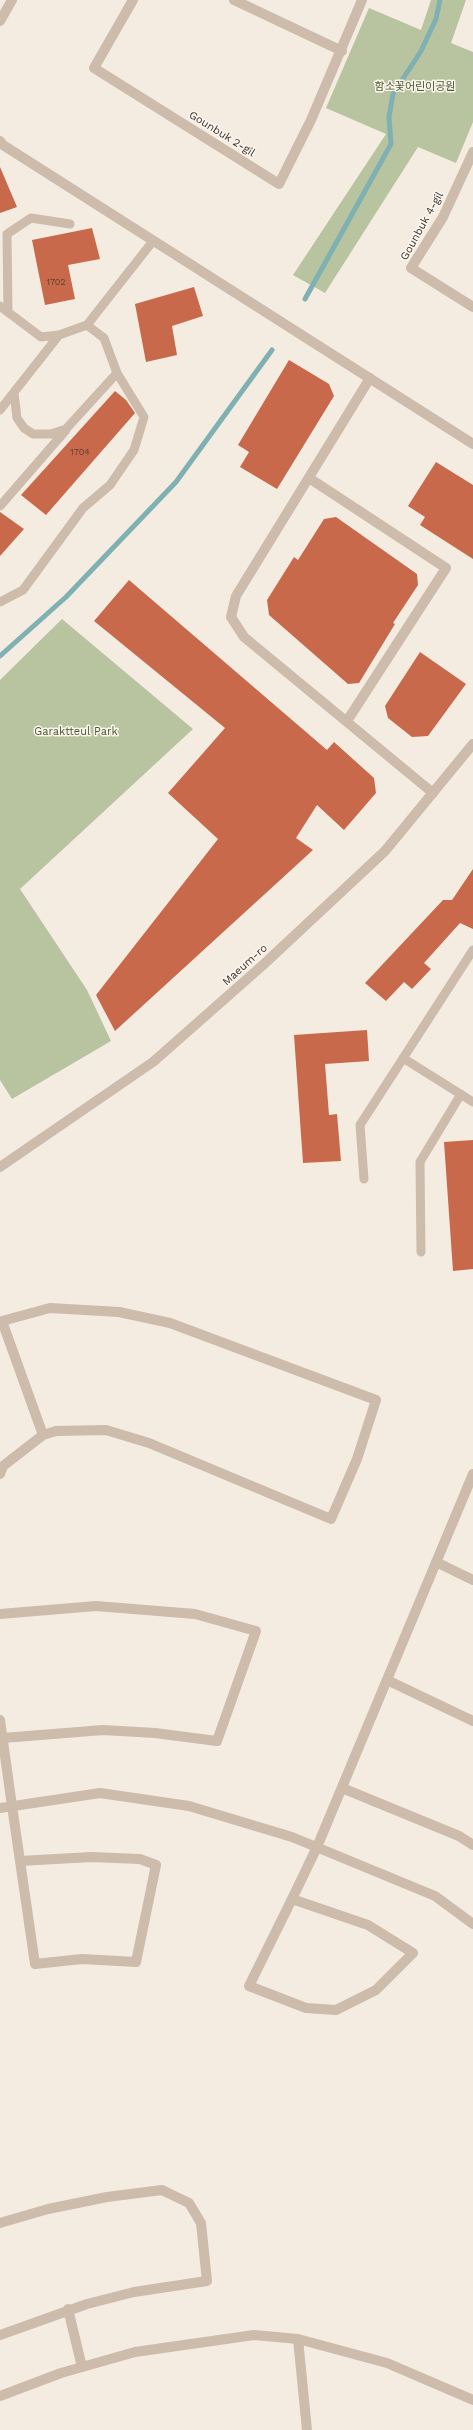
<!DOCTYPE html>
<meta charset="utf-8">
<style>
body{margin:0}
canvas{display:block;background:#f4ebe1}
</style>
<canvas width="473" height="2430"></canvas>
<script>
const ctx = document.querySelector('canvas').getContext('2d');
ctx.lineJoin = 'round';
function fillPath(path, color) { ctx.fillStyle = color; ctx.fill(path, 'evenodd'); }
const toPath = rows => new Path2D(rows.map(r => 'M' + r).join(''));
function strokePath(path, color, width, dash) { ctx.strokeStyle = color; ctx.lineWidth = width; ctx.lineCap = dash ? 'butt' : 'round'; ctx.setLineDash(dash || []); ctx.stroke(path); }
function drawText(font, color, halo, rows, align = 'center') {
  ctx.font = font + ' "Work Sans","Noto Sans KR",sans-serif'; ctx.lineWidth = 3; ctx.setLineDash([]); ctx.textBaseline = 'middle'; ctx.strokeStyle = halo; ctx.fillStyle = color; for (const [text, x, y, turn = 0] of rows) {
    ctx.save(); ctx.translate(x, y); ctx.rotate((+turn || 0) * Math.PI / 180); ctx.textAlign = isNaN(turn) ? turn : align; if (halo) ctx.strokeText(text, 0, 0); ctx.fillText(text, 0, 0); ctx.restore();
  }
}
fillPath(toPath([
 [431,0,466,0,451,43,473,52,473,122,456,163,418,147,325,293,293,275,386,134,326,108,369,8,421,30],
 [62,619,193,729,20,889,87,990,111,1041,12,1099,0,1080,0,680]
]), '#b8c4a0');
strokePath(toPath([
 [305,299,391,144,389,117,393,94,421,51,436,19,440,0],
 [0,656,66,597,176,482,272,350]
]), '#7fb0b2', 5);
fillPath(toPath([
 [0,167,17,207,0,213],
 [92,228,100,259,68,265,75,299,45,305,32,240],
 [194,287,203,316,172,326,177,355,146,362,135,304],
 [289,360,329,384,334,396,277,489,240,467,249,452,238,445],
 [115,391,126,400,135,413,46,515,21,495],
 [436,462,473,485,473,559,420,525,425,517,408,506],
 [0,512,24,529,0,556],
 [336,517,417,574,418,585,393,623,395,624,359,683,348,684,269,615,267,600,294,557,298,560,324,519],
 [129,580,327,750,334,742,374,778,376,793,344,830,317,805,296,838,313,850,115,1031,96,995,218,839,168,793,225,728,94,621],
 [420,652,466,684,428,736,412,737,388,718,385,706],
 [473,869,473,929,460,923,424,963,431,969,412,989,404,982,386,1001,365,983,443,900,452,900],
 [367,1030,369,1061,325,1064,329,1115,337,1114,341,1161,303,1163,294,1035],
 [473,1140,473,1269,453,1271,444,1142]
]), '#c8694b');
strokePath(toPath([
 [0,306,41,337,59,335,87,325,100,335,104,338,117,373,144,417,134,450,110,485,83,508,23,590,0,602],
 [8,312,7,234,31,218,70,224],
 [87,325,153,241],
 [14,393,17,418,24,428,33,434,51,434,66,429,117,373],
 [0,410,59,335],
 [0,506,66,430],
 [403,1058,473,1102],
 [364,1179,360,1125,473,950],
 [421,1252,420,1162,461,1094]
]), '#cdbbac', 9);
strokePath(toPath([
 [133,0,94,68,279,184,311,120,362,0],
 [234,0,342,51],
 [473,152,443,217,411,268,473,307],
 [370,378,236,596,231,617,244,637,433,793],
 [309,478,446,568,347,721],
 [0,1474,3,1466,43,1435,56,1431,106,1430,149,1443,331,1519,357,1459,376,1400,170,1323,119,1312,50,1308,2,1321,43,1435],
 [436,1562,473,1580],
 [0,1614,96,1606,195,1614,256,1631,217,1741,155,1733,103,1730,3,1738],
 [387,1680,473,1721],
 [0,1720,12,1806,35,1964,82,1959,136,1962,156,1865,140,1859,91,1857,20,1861],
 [342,1788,459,1836,473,1845],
 [0,1808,100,1793,189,1806,292,1837,435,1896,473,1924],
 [292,1899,368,1925,413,1953,376,1990,336,2010,306,2008,249,1986,292,1899,317,1847,473,1474],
 [0,2223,48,2209,107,2197,162,2190,189,2203,201,2223,207,2281,134,2292,87,2304,0,2335],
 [68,2309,82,2367],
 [298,2339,387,2363,473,2400],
 [0,2396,61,2373,135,2352,254,2335,298,2339,307,2430]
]), '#cdbbac', 10);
strokePath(toPath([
 [0,21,12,0],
 [0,141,3,145,473,444],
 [0,1167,153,1062,263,965,385,851,473,744]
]), '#cdbbac', 10);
drawText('9px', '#5e3e33', null, [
 ["1702",56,282],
 ["1704",80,452]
]);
drawText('11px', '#4a5a2e', '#fbf5ee', [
 ["함소꽃어린이공원",415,87],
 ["Garaktteul Park",76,732]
]);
drawText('11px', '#3b302b', '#fbf5ee', [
 ["Gounbuk 2-gil",222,134,32],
 ["Gounbuk 4-gil",422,226,-61],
 ["Maeum-ro",245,965,-42]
]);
</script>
